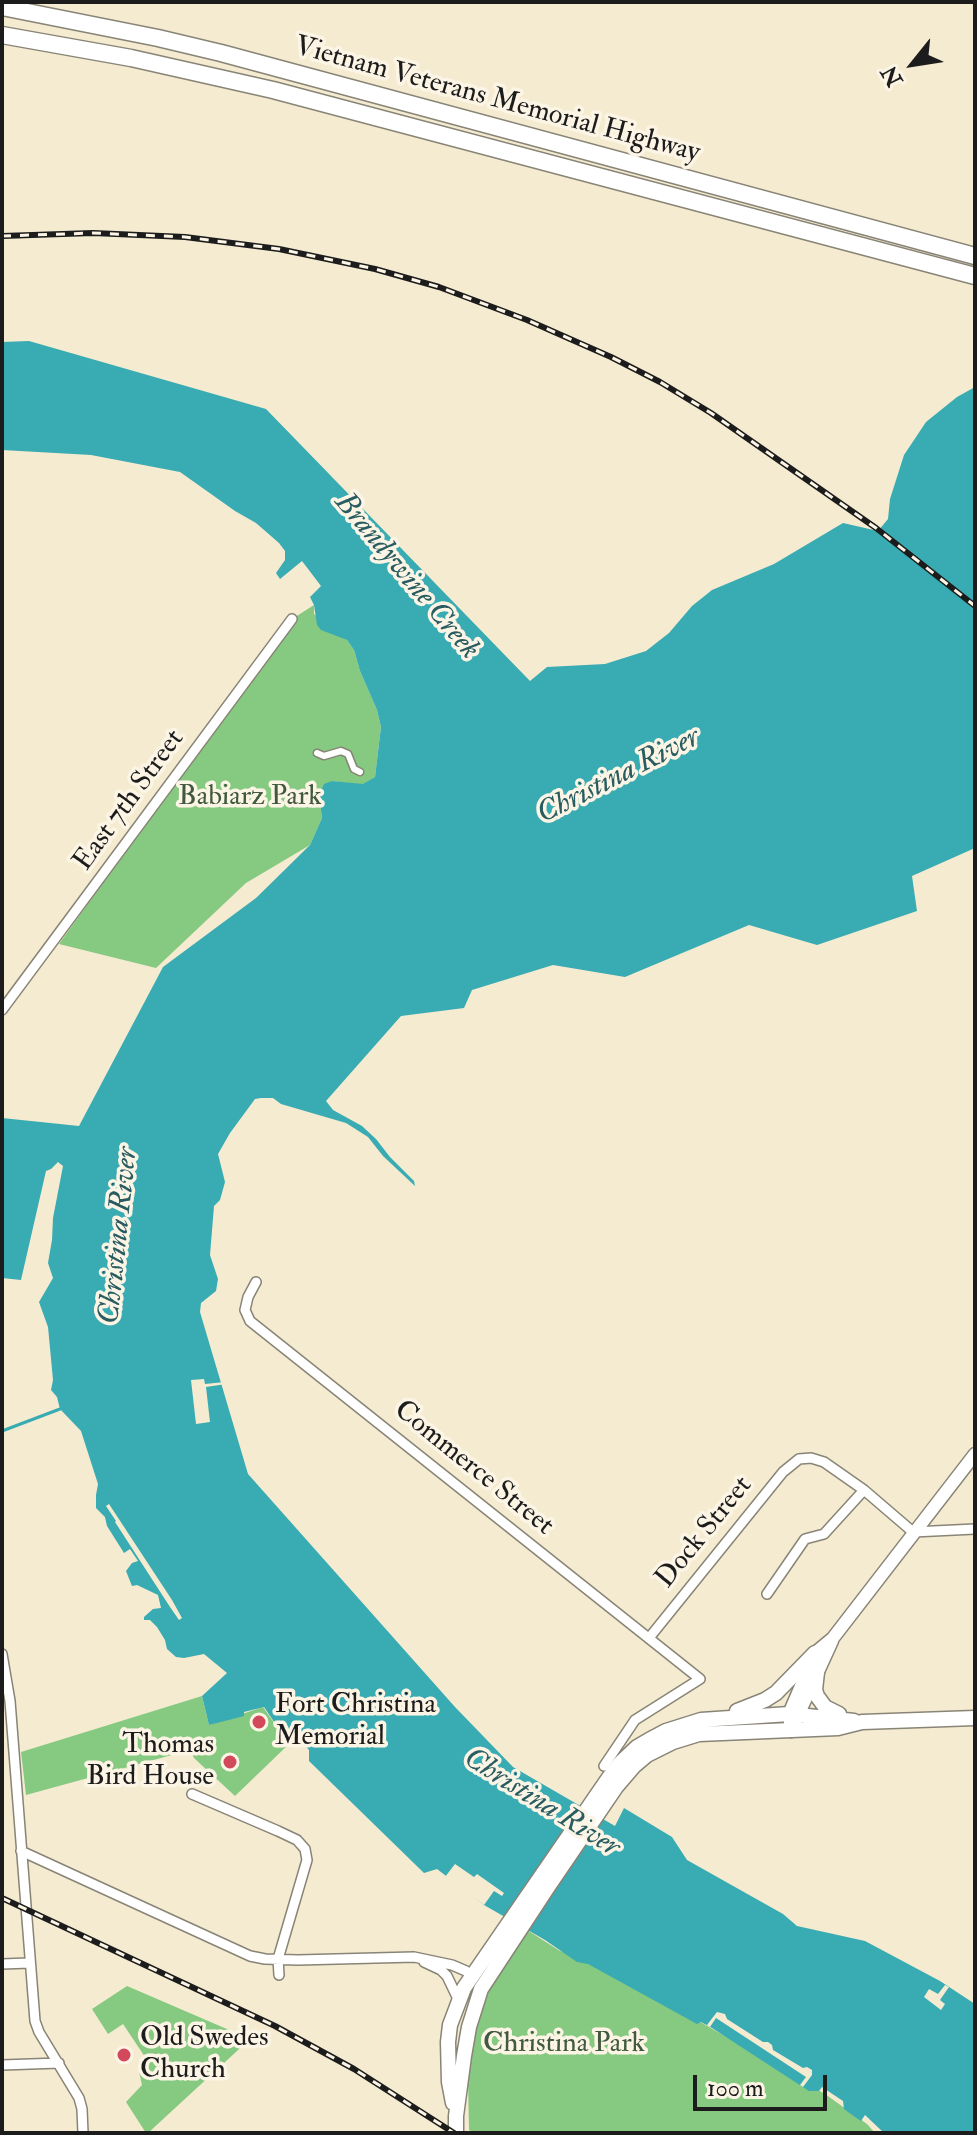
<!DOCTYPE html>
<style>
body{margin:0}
#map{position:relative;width:977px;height:2135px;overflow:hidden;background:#f4ebd1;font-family:"IM FELL Double Pica",serif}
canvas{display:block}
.frame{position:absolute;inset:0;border:4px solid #1c1c1c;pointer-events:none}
.north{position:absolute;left:873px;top:24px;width:80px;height:80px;-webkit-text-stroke:6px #fcf5e5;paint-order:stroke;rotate:240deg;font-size:22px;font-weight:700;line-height:32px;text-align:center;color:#1c1c1c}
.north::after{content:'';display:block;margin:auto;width:28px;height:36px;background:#1c1c1c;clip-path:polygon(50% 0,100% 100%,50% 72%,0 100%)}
.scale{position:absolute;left:693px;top:2075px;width:134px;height:36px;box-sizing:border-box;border:4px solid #1c1c1c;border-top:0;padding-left:10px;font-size:24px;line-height:28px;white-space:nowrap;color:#1c1c1c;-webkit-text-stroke:6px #fcf5e5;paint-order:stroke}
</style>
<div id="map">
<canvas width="977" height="2135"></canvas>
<div class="frame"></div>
<div class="north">N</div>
<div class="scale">100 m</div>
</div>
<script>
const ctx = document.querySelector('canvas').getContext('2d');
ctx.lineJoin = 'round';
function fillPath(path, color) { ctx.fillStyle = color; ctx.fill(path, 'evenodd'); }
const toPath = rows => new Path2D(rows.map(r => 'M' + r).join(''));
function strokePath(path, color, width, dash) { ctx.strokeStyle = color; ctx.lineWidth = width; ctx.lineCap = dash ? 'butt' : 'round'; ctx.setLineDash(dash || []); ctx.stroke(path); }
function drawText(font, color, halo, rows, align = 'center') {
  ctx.font = font + ' "IM FELL Double Pica",serif'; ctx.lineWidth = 7; ctx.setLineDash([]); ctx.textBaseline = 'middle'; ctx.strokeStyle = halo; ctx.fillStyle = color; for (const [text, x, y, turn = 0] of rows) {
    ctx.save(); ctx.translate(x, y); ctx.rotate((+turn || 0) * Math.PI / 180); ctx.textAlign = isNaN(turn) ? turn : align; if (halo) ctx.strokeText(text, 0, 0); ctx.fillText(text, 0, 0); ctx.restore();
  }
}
fillPath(toPath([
 [314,605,314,614,339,636,347,640,354,650,360,671,377,710,381,727,375,777,363,785,332,781,319,795,322,818,310,845,246,883,156,968,59,944,292,619],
 [202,1696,209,1725,263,1707,289,1744,235,1796,194,1758,190,1750,26,1795,21,1752],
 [527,1930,560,1951,593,1960,825,2094,867,2124,875,2133,826,2133,816,2131,767,2133,474,2133,469,2130,468,2080,477,2024,493,1979],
 [127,1986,250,2039,148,2133,146,2133,126,2102,142,2085,139,2072,145,2057,123,2024,108,2034,92,2009]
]), '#86c981');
fillPath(toPath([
 [29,341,266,409,530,681,547,667,605,664,646,651,669,633,692,606,712,590,774,564,843,523,878,531,888,519,890,499,904,455,926,422,957,397,975,387,975,848,912,876,917,911,817,945,749,925,625,977,553,965,472,990,464,1008,401,1016,326,1101,333,1110,362,1126,376,1139,390,1157,414,1181,415,1186,383,1156,368,1137,346,1123,281,1104,273,1098,261,1098,255,1099,230,1133,218,1154,225,1182,220,1200,214,1206,210,1255,218,1279,216,1291,201,1303,200,1312,248,1474,455,1707,513,1767,615,1826,624,1808,672,1837,687,1860,783,1914,797,1926,865,1941,940,1981,975,2004,975,2133,884,2133,865,2115,861,2121,848,2112,844,2109,843,2101,822,2087,819,2091,809,2091,712,2028,701,2022,697,2024,588,1964,577,1962,545,1940,484,1905,437,1869,424,1873,309,1761,309,1750,298,1738,289,1744,264,1707,244,1712,244,1716,209,1725,202,1696,227,1673,204,1654,184,1658,176,1657,167,1649,165,1640,157,1627,150,1620,144,1620,144,1617,153,1609,161,1608,158,1595,137,1585,132,1586,126,1571,132,1563,138,1561,130,1549,124,1553,107,1526,105,1517,96,1508,96,1495,98,1484,81,1431,60,1409,57,1397,51,1390,53,1380,48,1327,39,1302,53,1278,48,1263,52,1240,53,1218,63,1166,58,1162,51,1169,46,1171,21,1280,2,1278,2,1118,79,1126,163,967,256,898,310,845,322,818,319,795,324,784,332,781,363,784,375,777,381,727,377,710,360,671,354,650,347,640,321,630,317,625,314,605,310,597,321,586,302,561,280,579,276,573,285,560,285,551,279,543,256,523,235,511,180,472,91,455,2,450,2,342]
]), '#39abb2');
fillPath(toPath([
 [204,1379,205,1384,225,1382,226,1384,206,1387,210,1422,196,1424,191,1380],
 [109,1504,172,1600,182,1618,179,1620,170,1607,115,1522,116,1521,106,1506],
 [455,1864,474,1877,477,1874,504,1893,502,1896,494,1891,484,1905,445,1877],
 [945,1985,949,1987,940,2000,945,2004,941,2010,924,1997,929,1989,938,1994],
 [717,2012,725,2014,727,2019,763,2042,768,2042,772,2045,773,2050,803,2068,807,2067,812,2070,812,2075,803,2087,800,2085,806,2077,716,2018,710,2027,707,2025]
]), '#f4ebd1');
strokePath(toPath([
 [2,1431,60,1409]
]), '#39abb2', 3);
const pedestrian = toPath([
 [317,753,324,756,341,751,348,754,354,769,360,772]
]);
const minor = toPath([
 [2,1010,292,619],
 [256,1282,248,1297,245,1310,250,1321,700,1679,635,1720,604,1766],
 [767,1594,805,1539,824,1534,864,1490],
 [649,1638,783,1472,799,1459,811,1458,824,1462,864,1490,913,1532,975,1529],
 [2,1654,10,1701,35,2021,39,2032,79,2098,82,2109,83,2133],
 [192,1794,278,1831,297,1840,305,1849,307,1860,278,1959,279,1975],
 [21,1851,250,1956,265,1959,298,1960,414,1957,452,1965,466,1971,473,1979],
 [424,1962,441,1970,447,1976,458,1999],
 [2,1964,29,1963],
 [2,2065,59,2063]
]);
const secondary = toPath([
 [795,1722,832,1641],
 [791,1731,789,1714,815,1653,833,1638,975,1454]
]);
const primary = toPath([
 [817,1672,815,1690,817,1696,825,1707,839,1714],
 [737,1711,765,1700,776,1693,815,1653],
 [453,2103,449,2082,448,2042,450,2025,464,1988,610,1776,620,1763,637,1747,649,1740,666,1731,701,1720,789,1714,854,1721],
 [456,2133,456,2116,464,2056,469,2027,481,1989,548,1887,616,1787,634,1766,647,1755,673,1742,699,1734,838,1728,862,1722,975,1718]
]);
const motorway = toPath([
 [2,7,158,38,221,53,975,256],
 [2,35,131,58,273,90,975,276]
]);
strokePath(pedestrian, '#888476', 9);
strokePath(minor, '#888476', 12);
strokePath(secondary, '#888476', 15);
strokePath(primary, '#888476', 17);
strokePath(motorway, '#888476', 19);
strokePath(pedestrian, '#fff', 6);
strokePath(minor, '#fff', 9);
strokePath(secondary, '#fff', 12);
strokePath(primary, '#fff', 14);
strokePath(motorway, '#fff', 16);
const rail = toPath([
 [2,236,93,233,185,237,279,249,375,269,439,287,527,320,611,357,660,382,711,413,876,528,975,606],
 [2,1898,275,2026,354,2069,454,2133]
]);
strokePath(rail, '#1c1c1c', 6);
strokePath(rail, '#fcf5e5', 3, [9]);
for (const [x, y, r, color] of [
 [259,1722,8,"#d1495b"],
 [230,1762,8,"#d1495b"],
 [124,2055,8,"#d1495b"]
]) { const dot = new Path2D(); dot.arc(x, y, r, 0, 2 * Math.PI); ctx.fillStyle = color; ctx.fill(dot); strokePath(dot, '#fcf5e5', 3); }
drawText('28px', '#1c1c1c', '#fcf5e5', [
 ["Vietnam Veterans Memorial Highway",497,101,15],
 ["East 7th Street",130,801,-54],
 ["Commerce Street",473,1469,39],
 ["Dock Street",705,1533,-51]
]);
drawText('28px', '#41593f', '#fcf5e5', [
 ["Babiarz Park",250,798],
 ["Christina Park",564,2045]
]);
drawText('28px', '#1c1c1c', '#fcf5e5', [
 ["Fort Christina",275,1706],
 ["Memorial",275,1738],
 ["Thomas",214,1746,"right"],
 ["Bird House",214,1778,"right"],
 ["Old Swedes",140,2039],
 ["Church",140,2071]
], 'left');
drawText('italic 30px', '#295c60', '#fcf5e5', [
 ["Brandywine Creek",406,577,50],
 ["Christina River",619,777,-27],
 ["Christina River",120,1236,-84],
 ["Christina River",541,1804,32]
]);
</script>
